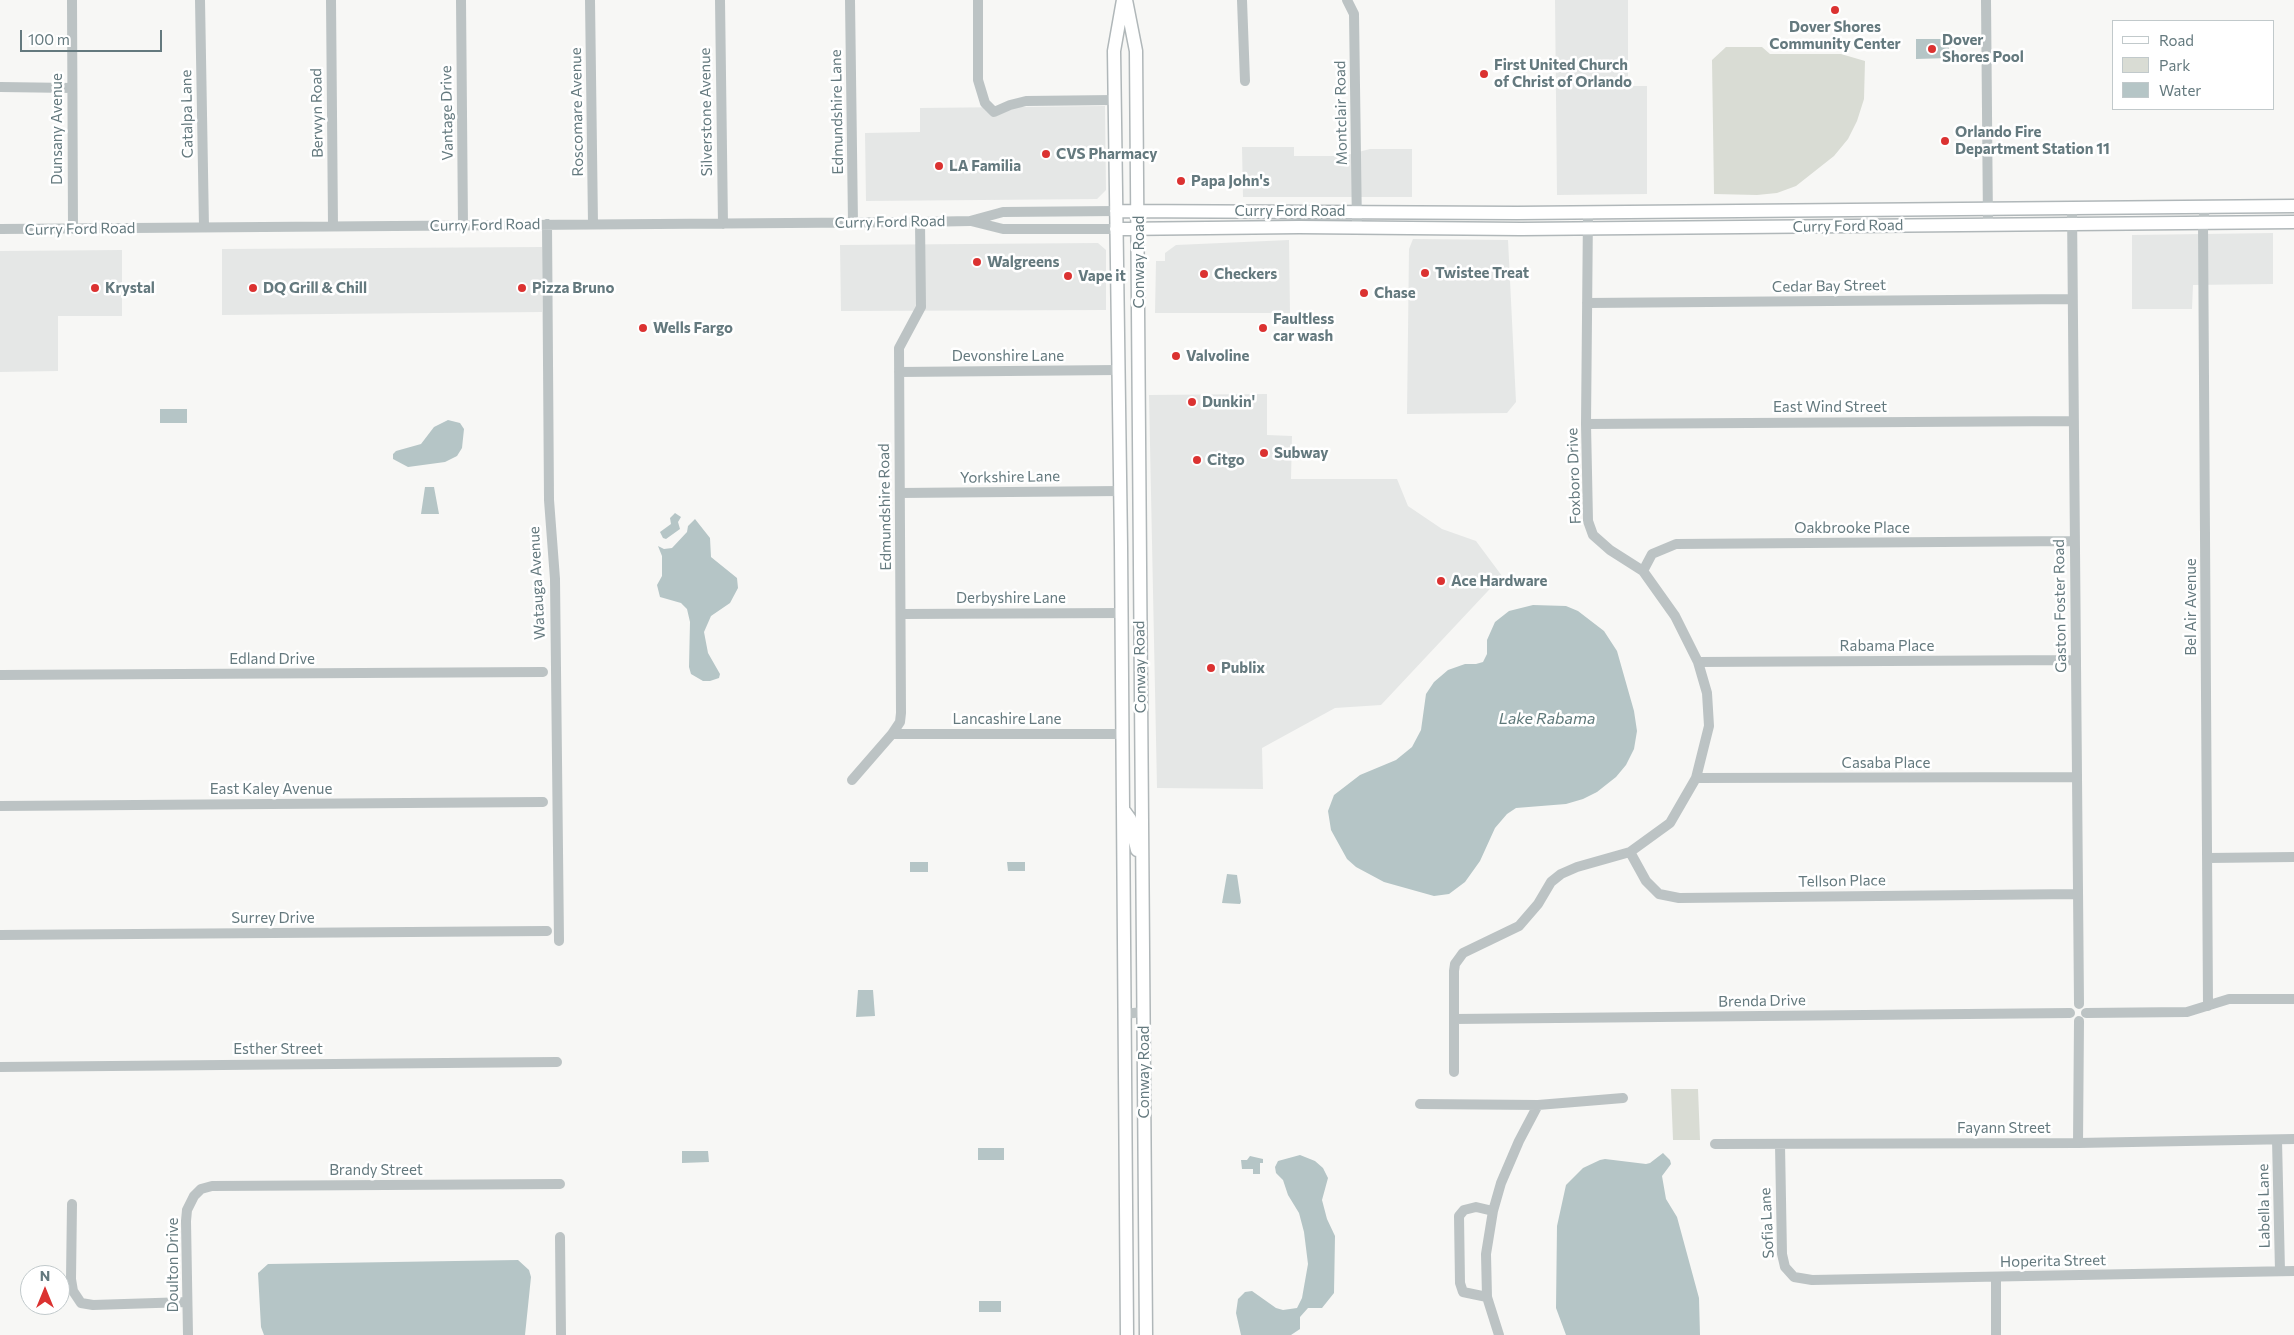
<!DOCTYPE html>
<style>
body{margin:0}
#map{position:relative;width:2294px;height:1335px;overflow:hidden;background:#f7f7f5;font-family:Commissioner,sans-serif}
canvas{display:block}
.legend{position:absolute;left:2112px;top:20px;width:162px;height:90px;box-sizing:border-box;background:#fff;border:1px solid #c1c9cb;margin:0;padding:6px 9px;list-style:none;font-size:15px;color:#64797e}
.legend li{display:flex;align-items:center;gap:10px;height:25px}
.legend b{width:25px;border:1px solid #c1c9cb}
.north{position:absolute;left:20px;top:1265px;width:50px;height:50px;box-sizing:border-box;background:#fff;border:1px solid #c1c9cb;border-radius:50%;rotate:0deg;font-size:14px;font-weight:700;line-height:20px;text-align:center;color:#64797e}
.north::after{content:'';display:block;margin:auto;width:18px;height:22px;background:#db3231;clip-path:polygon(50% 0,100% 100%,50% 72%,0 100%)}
.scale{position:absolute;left:20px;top:30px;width:142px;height:22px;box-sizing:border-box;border:2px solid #64797e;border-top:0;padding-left:6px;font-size:15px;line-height:18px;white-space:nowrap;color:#64797e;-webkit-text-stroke:4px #fff;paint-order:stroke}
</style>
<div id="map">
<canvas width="2294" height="1335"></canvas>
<ul class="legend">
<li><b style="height:6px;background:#fff"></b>Road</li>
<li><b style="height:14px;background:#d9dcd4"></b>Park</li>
<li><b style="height:14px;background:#b5c5c6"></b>Water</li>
</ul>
<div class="north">N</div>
<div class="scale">100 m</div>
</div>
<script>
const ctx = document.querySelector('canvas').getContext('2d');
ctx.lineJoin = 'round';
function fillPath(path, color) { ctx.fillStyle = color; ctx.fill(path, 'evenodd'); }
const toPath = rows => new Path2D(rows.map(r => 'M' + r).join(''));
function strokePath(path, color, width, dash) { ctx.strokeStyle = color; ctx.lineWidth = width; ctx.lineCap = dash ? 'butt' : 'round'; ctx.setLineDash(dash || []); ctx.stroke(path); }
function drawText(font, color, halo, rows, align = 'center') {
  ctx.font = font + ' Commissioner,sans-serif'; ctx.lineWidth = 5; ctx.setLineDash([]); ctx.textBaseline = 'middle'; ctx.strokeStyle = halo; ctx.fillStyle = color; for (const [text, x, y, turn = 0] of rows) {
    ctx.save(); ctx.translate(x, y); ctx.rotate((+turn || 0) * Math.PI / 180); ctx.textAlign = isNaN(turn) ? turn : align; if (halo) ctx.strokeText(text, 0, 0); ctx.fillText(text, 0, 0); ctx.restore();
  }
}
fillPath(toPath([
 [1555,0,1628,0,1628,86,1647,86,1647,194,1557,195],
 [1105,106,1106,190,1097,199,866,201,865,133,920,132,920,108],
 [1242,147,1294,147,1294,156,1343,156,1370,149,1412,149,1412,197,1243,197],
 [2273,233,2273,284,2193,285,2192,309,2132,309,2132,235],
 [1413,239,1508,240,1516,402,1507,413,1407,414,1409,249],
 [1289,240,1290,313,1155,313,1156,261,1165,261,1165,253,1176,245],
 [1098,243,1106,250,1106,310,841,311,840,245],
 [542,247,542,312,222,315,222,249],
 [122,250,122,316,58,316,58,371,0,372,0,251],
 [1267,394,1267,435,1292,436,1291,479,1397,479,1408,506,1442,529,1476,541,1502,576,1381,705,1335,708,1262,748,1263,789,1157,788,1149,395]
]), '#e5e7e6');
fillPath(toPath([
 [1726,47,1762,47,1770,54,1841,54,1865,61,1864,99,1857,121,1848,139,1834,156,1796,186,1777,193,1757,195,1714,194,1712,60],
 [1671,1089,1698,1089,1700,1140,1673,1140]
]), '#d9dcd4');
fillPath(toPath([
 [1916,39,1949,39,1949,58,1916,59],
 [160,409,187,409,187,423,160,423],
 [448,420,460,423,464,429,462,448,457,456,445,462,408,467,393,459,393,454,396,451,421,444,434,427],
 [425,487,434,487,439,514,421,514],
 [675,513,681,517,678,522,680,529,666,539,663,538,660,532,671,524,670,518],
 [695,519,710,538,711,557,737,578,738,588,730,603,711,616,704,632,708,653,720,674,719,678,710,681,703,681,691,674,689,667,690,622,687,609,681,603,660,597,657,585,662,576,662,556,658,546,664,549,672,548,687,532,688,526],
 [1533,605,1566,606,1578,611,1604,631,1617,651,1634,711,1637,731,1634,749,1626,765,1616,777,1597,792,1583,799,1566,804,1516,808,1507,814,1495,828,1480,861,1465,882,1449,894,1434,896,1384,882,1356,867,1347,859,1331,830,1328,811,1334,795,1360,775,1396,760,1412,747,1421,730,1426,694,1434,682,1448,670,1465,664,1476,664,1483,662,1487,654,1487,640,1495,622,1509,611],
 [910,862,928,862,928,872,910,872],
 [1007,862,1025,862,1025,871,1008,871],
 [1227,874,1237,875,1241,902,1240,904,1222,903],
 [858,990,873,990,875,1016,856,1017],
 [978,1148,1004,1148,1004,1160,978,1160],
 [682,1151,708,1151,709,1162,682,1163],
 [1663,1153,1670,1160,1671,1164,1662,1176,1666,1199,1677,1217,1699,1298,1700,1335,1566,1335,1556,1308,1557,1226,1566,1185,1583,1168,1600,1160,1605,1159,1646,1164,1650,1163],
 [1300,1155,1315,1161,1323,1168,1328,1178,1322,1200,1327,1219,1335,1236,1334,1293,1322,1308,1308,1308,1300,1317,1300,1329,1291,1335,1241,1335,1236,1313,1238,1299,1245,1292,1252,1291,1276,1308,1283,1310,1297,1308,1302,1298,1308,1264,1304,1232,1299,1213,1288,1195,1283,1180,1276,1173,1275,1167,1278,1161],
 [1250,1156,1263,1159,1263,1163,1260,1163,1260,1174,1253,1174,1253,1169,1242,1169,1241,1160,1247,1160],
 [518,1260,529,1270,531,1277,525,1335,264,1335,261,1327,258,1273,268,1264],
 [979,1301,1001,1301,1001,1312,979,1312]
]), '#b5c5c6');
const major = toPath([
 [1123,0,1114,51,1121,546,1127,1335],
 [1126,0,1136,51,1146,1335],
 [1116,211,1517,213,2294,206],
 [1116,229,1299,227,1521,229,2294,222],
 [1125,812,1130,819,1137,850]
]);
strokePath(major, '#b0b7b9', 15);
strokePath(toPath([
 [72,0,73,229],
 [200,0,204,227],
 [331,0,333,226],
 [461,0,463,226],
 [590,0,593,224],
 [720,0,723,224],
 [850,0,853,223],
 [978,0,978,80,985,103,994,112,1010,105,1026,101,1114,100],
 [1242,0,1245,81],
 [1347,0,1354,14,1357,228],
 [1986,0,1988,224],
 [0,87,72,88],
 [2205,207,2203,223,2208,1006],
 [2072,208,2079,1004],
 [971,221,1003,229,1116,229],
 [547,224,549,500,555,579,559,941],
 [0,229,920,222,970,221,1003,212,1116,211],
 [1587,303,2072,299],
 [899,372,1117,370],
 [1586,424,2073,421],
 [900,493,1120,491],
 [1643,571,1652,554,1676,544,2074,541],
 [902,614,1121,613],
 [1698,662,2076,660],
 [0,675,543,672],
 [892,734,1122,734],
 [1696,778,2076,777],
 [852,780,892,734,900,722,901,713,899,348,921,307,920,222],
 [0,806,543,802],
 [1630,852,1646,881,1659,894,1679,898,2077,894],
 [2208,858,2294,857],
 [0,935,547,931],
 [2086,1013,2187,1012,2229,999,2294,999],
 [1124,1014,1143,1012],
 [1454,1019,2070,1013],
 [0,1067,557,1062],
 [1454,1072,1454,971,1455,964,1463,953,1519,926,1538,904,1551,882,1561,874,1577,867,1630,852,1670,823,1696,778,1709,726,1707,693,1698,662,1675,616,1643,571,1610,550,1593,535,1588,521,1586,424,1588,212],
 [1420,1104,1538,1105],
 [2277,1140,2280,1271],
 [2078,1143,2079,1021],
 [1715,1144,2078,1143,2294,1139],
 [1780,1145,1782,1254,1785,1267,1794,1277,1812,1280,2294,1271],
 [72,1204,71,1279,73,1291,81,1303,93,1305,187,1302],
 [560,1237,561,1335],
 [1996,1277,1996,1335],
 [1487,1297,1463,1292,1460,1283,1459,1216,1464,1210,1476,1207,1493,1211],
 [188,1335,186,1221,187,1210,194,1196,201,1189,212,1186,560,1184],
 [1499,1335,1487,1297,1486,1254,1493,1211,1501,1183,1519,1141,1538,1105,1623,1098]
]), '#bcc3c4', 10);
strokePath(major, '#fff', 12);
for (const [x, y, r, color] of [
 [1835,10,5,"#db3231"],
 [1932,49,5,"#db3231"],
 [1484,74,5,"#db3231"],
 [1945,141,5,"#db3231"],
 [1046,154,5,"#db3231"],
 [939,166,5,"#db3231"],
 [1181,181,5,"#db3231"],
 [977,262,5,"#db3231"],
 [1425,273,5,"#db3231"],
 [1204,274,5,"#db3231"],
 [1068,276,5,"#db3231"],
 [95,288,5,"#db3231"],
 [253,288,5,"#db3231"],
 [522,288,5,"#db3231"],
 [1364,293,5,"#db3231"],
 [643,328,5,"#db3231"],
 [1263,328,5,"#db3231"],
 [1176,356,5,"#db3231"],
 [1192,402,5,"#db3231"],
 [1264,453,5,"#db3231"],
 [1197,460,5,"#db3231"],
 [1441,581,5,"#db3231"],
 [1211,668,5,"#db3231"]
]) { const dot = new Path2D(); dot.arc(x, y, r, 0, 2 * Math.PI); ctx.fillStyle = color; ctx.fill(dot); strokePath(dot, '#fff', 2); }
drawText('bold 15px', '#64797e', '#fff', [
 ["Dover Shores",1835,27,"center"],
 ["Community Center",1835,44,"center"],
 ["Dover",1942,40],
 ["Shores Pool",1942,57],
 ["First United Church",1494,65],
 ["of Christ of Orlando",1494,82],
 ["Orlando Fire",1955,132],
 ["Department Station 11",1955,149],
 ["CVS Pharmacy",1056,154],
 ["LA Familia",949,166],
 ["Papa John's",1191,181],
 ["Walgreens",987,262],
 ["Twistee Treat",1435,273],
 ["Checkers",1214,274],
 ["Vape it",1078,276],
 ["Krystal",105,288],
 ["DQ Grill & Chill",263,288],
 ["Pizza Bruno",532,288],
 ["Chase",1374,293],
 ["Faultless",1273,319],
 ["car wash",1273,336],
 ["Wells Fargo",653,328],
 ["Valvoline",1186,356],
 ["Dunkin'",1202,402],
 ["Subway",1274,453],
 ["Citgo",1207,460],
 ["Ace Hardware",1451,581],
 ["Publix",1221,668]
], 'left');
drawText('15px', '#64797e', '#fff', [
 ["Roscomare Avenue",577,112,-91],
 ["Silverstone Avenue",706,112,-91],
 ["Edmundshire Lane",837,112,-91],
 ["Berwyn Road",317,113,-91],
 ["Vantage Drive",447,113,-91],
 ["Montclair Road",1341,113,-91],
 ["Catalpa Lane",187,114,-91],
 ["Dunsany Avenue",57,129,-90],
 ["Curry Ford Road",1290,211],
 ["Curry Ford Road",890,222,-1],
 ["Curry Ford Road",485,225,-1],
 ["Curry Ford Road",1848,226,-1],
 ["Curry Ford Road",80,229,-1],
 ["Conway Road",1139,262,-90],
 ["Cedar Bay Street",1829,286,-1],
 ["Devonshire Lane",1008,356],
 ["East Wind Street",1830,407],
 ["Foxboro Drive",1574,476,-92],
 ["Yorkshire Lane",1010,477,-1],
 ["Edmundshire Road",885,507,-91],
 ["Oakbrooke Place",1852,528],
 ["Watauga Avenue",537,583,-93],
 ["Derbyshire Lane",1011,598],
 ["Gaston Foster Road",2060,606,-91],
 ["Bel Air Avenue",2191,607,-90],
 ["Rabama Place",1887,646],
 ["Edland Drive",272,659],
 ["Conway Road",1140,667,-91],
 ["Lancashire Lane",1007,719],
 ["Casaba Place",1886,763],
 ["East Kaley Avenue",271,789],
 ["Tellson Place",1842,881,-1],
 ["Surrey Drive",273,918],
 ["Brenda Drive",1762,1001,-1],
 ["Esther Street",278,1049],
 ["Conway Road",1144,1072,-90],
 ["Fayann Street",2004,1128],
 ["Brandy Street",376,1170],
 ["Labella Lane",2264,1206,-91],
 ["Sofia Lane",1767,1223,-93],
 ["Hoperita Street",2053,1261,-1],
 ["Doulton Drive",173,1265,-90]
]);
drawText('italic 16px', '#5e7879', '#fff', [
 ["Lake Rabama",1547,719]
]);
</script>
